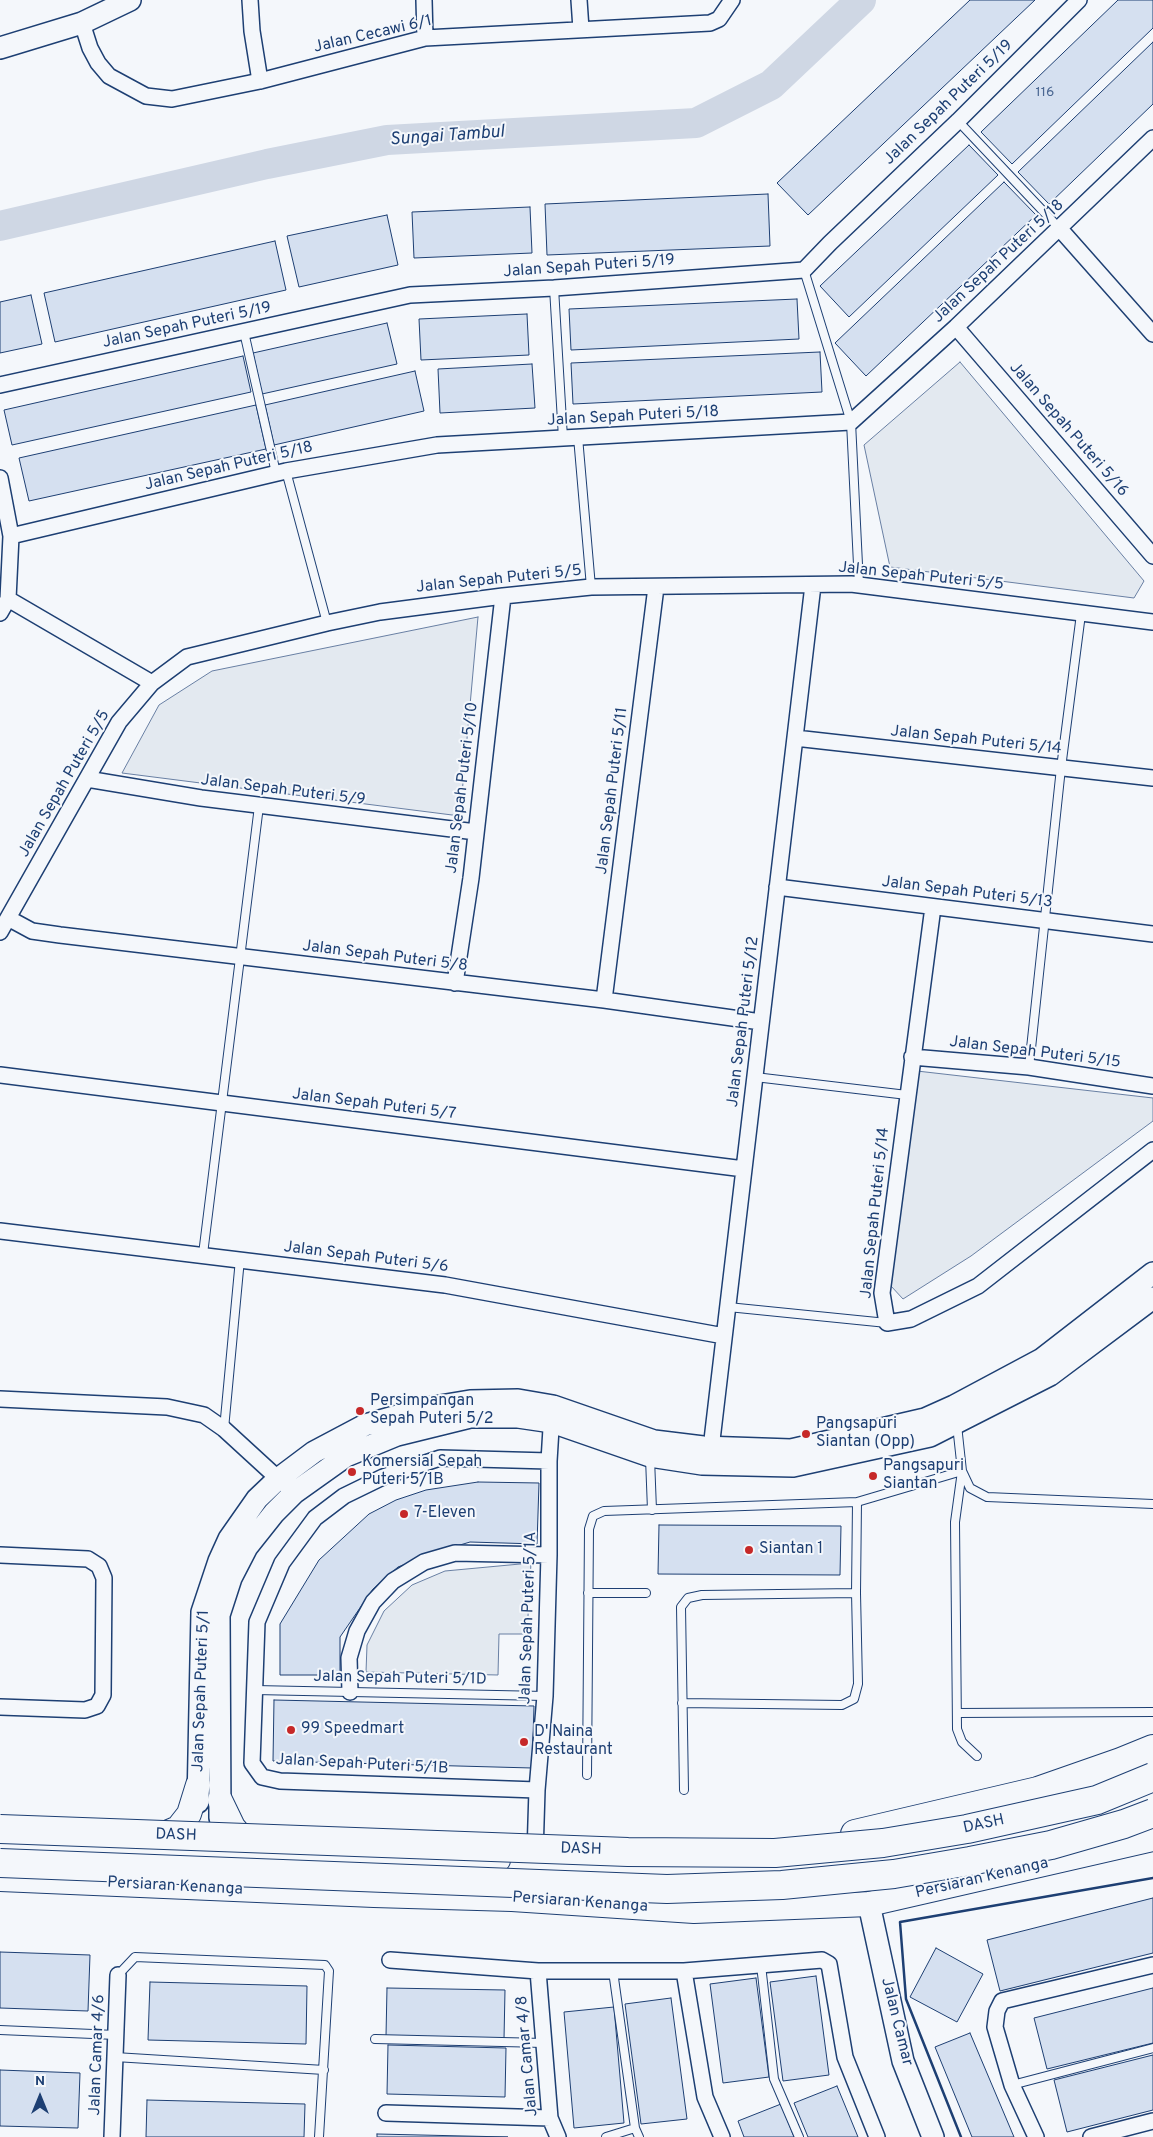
<!DOCTYPE html>
<style>
body{margin:0}
#map{position:relative;width:1153px;height:2137px;overflow:hidden;background:#f4f7fb;font-family:Overpass,sans-serif}
canvas{display:block}
.north{position:absolute;left:15px;top:2072px;width:50px;height:50px;-webkit-text-stroke:4px #f4f7fb;paint-order:stroke;rotate:0deg;font-size:14px;font-weight:700;line-height:20px;text-align:center;color:#1d3f73}
.north::after{content:'';display:block;margin:auto;width:18px;height:22px;background:#1d3f73;clip-path:polygon(50% 0,100% 100%,50% 72%,0 100%)}
</style>
<div id="map">
<canvas width="1153" height="2137"></canvas>
<div class="north">N</div>
</div>
<script>
const ctx = document.querySelector('canvas').getContext('2d');
ctx.lineJoin = 'round';
function fillPath(path, color) { ctx.fillStyle = color; ctx.fill(path, 'evenodd'); }
const toPath = rows => new Path2D(rows.map(r => 'M' + r).join(''));
function strokePath(path, color, width, dash) { ctx.strokeStyle = color; ctx.lineWidth = width; ctx.lineCap = dash ? 'butt' : 'round'; ctx.setLineDash(dash || []); ctx.stroke(path); }
function drawText(font, color, halo, rows, align = 'center') {
  ctx.font = font + ' Overpass,sans-serif'; ctx.lineWidth = 4; ctx.setLineDash([]); ctx.textBaseline = 'middle'; ctx.strokeStyle = halo; ctx.fillStyle = color; for (const [text, x, y, turn = 0] of rows) {
    ctx.save(); ctx.translate(x, y); ctx.rotate((+turn || 0) * Math.PI / 180); ctx.textAlign = isNaN(turn) ? turn : align; if (halo) ctx.strokeText(text, 0, 0); ctx.fillText(text, 0, 0); ctx.restore();
  }
}
const green = toPath([
 [960,362,1144,581,1134,598,890,567,864,445,960,362],
 [478,617,460,816,122,773,159,705,212,671,478,617],
 [917,1071,1153,1098,1153,1121,971,1256,903,1299,891,1286,917,1071],
 [531,1563,527,1634,499,1634,498,1675,366,1672,367,1645,384,1611,412,1585,445,1571,531,1563]
]);
fillPath(green, '#e3e9f0');
strokePath(green, '#687fa3', 1);
strokePath(toPath([
 [0,226,267,164,387,140,696,123,771,85,861,0]
]), '#cfd7e4', 30);
const building = toPath([
 [970,0,1035,0,808,215,777,183,970,0],
 [1118,0,1153,0,1153,28,1012,164,981,132,1118,0],
 [1153,42,1153,104,1049,204,1018,172,1153,42],
 [969,145,998,175,849,317,820,286,969,145],
 [1004,182,1036,215,866,376,835,343,1004,182],
 [768,194,770,246,547,255,545,204,768,194],
 [530,207,532,253,414,258,412,212,530,207],
 [387,215,398,265,299,287,287,236,387,215],
 [275,241,286,290,55,342,44,293,275,241],
 [31,295,42,344,0,353,0,302,31,295],
 [797,299,799,339,571,350,569,309,797,299],
 [527,314,529,355,421,360,419,319,527,314],
 [387,323,397,364,262,394,253,353,387,323],
 [820,352,822,392,573,404,571,363,820,352],
 [243,356,251,392,12,445,4,410,243,356],
 [532,364,535,408,440,413,438,369,532,364],
 [415,371,424,411,274,445,265,405,415,371],
 [256,405,266,449,29,501,19,458,256,405],
 [478,1482,539,1483,537,1544,470,1542,440,1551,398,1567,373,1589,340,1637,340,1675,280,1675,280,1624,319,1560,369,1514,396,1500,426,1490,478,1482],
 [659,1525,841,1526,840,1575,658,1574,659,1525],
 [274,1700,534,1706,532,1768,273,1761,274,1700],
 [1153,1898,1153,1953,1000,1991,987,1940,1153,1898],
 [936,1948,983,1974,957,2022,910,1997,936,1948],
 [0,1952,90,1955,88,2011,0,2008,0,1952],
 [816,1976,829,2075,783,2081,770,1982,816,1976],
 [756,1978,769,2077,723,2083,710,1984,756,1978],
 [150,1982,307,1986,306,2044,148,2040,150,1982],
 [387,1988,505,1990,504,2039,386,2036,387,1988],
 [1153,1988,1153,2043,1047,2069,1034,2018,1153,1988],
 [671,1998,687,2119,641,2124,625,2004,671,1998],
 [614,2007,624,2123,574,2128,564,2012,614,2007],
 [970,2033,1014,2137,972,2137,935,2047,970,2033],
 [388,2045,506,2048,505,2097,387,2094,388,2045],
 [1153,2055,1153,2110,1067,2132,1054,2080,1153,2055],
 [0,2070,80,2073,78,2128,0,2126,0,2070],
 [837,2086,858,2137,808,2137,794,2103,837,2086],
 [147,2100,305,2104,304,2137,146,2137,147,2100],
 [781,2104,794,2137,744,2137,738,2121,781,2104],
 [377,2134,508,2137,377,2137,377,2134]
]);
fillPath(building, '#d5e0f0');
strokePath(building, '#1d3f73', 1);
const lane = toPath([
 [958,121,1060,229],
 [804,270,851,422,859,585],
 [554,288,563,438],
 [244,332,276,473],
 [578,437,591,587],
 [286,471,327,623],
 [1029,1067,1061,768,1081,614],
 [755,1077,907,1095],
 [203,1254,259,806],
 [728,1307,887,1323],
 [957,1425,962,1471,970,1488,987,1497,1153,1504],
 [224,1429,240,1259],
 [650,1458,652,1510],
 [588,1593,646,1593],
 [255,1690,545,1696],
 [682,1703,842,1705,854,1699,858,1684,856,1593,857,1502],
 [957,1713,1153,1712],
 [587,1775,589,1529,593,1516,604,1511,857,1502,962,1471,955,1522,957,1729,962,1742,977,1756],
 [684,1790,681,1607,688,1598,702,1595,856,1593],
 [761,1965,774,2079,799,2137],
 [613,1971,635,2128,639,2137],
 [118,1975,135,1957,325,1965,329,1971,319,2137],
 [0,2030,116,2035],
 [375,2039,544,2043],
 [115,2057,324,2070],
 [1012,2085,1153,2048],
 [606,2137,635,2128]
]);
const street = toPath([
 [250,0,252,31,260,81],
 [424,0,425,38],
 [579,0,581,29],
 [82,23,90,48,98,63,109,76,146,96,172,99,260,81,425,38,710,23,719,19,732,0],
 [1060,229,1153,334],
 [956,327,1153,556],
 [0,385,410,295,554,288,804,270,830,243,958,121,1079,0],
 [0,478,11,536,8,599,0,613],
 [11,536,286,471,437,445,851,422,956,327,1153,138],
 [8,599,152,683],
 [795,738,1153,778],
 [87,779,201,798,476,832],
 [777,887,1153,934],
 [933,907,882,1293,887,1323,911,1319,978,1286,1153,1150],
 [8,918,32,931,60,935,604,1000,761,1022],
 [0,932,119,722,152,683,187,657,327,623,380,612,503,596,591,587,851,584,1153,622],
 [455,983,471,878,503,596],
 [604,1000,656,587],
 [912,1057,1029,1067,1153,1086],
 [0,1075,744,1169],
 [0,1231,445,1285,724,1336],
 [0,1399,167,1407,204,1415,224,1429,284,1484],
 [710,1457,813,585],
 [0,1555,88,1559,99,1566,104,1578,103,1695,97,1706,85,1710,0,1707],
 [350,1692,349,1658,357,1631,373,1602,393,1581,424,1562,455,1553,549,1555],
 [537,1790,280,1781,262,1777,252,1763,257,1622,282,1563,315,1518,344,1496,383,1477,440,1458,549,1461],
 [535,1854,537,1790,545,1696,549,1555,549,1461,552,1412],
 [390,1960,538,1971,684,1971,822,1960,829,1964,845,2057,877,2137],
 [538,1971,550,2118,558,2137],
 [684,1971,705,2097,722,2137],
 [386,2113,550,2118],
 [112,2137,118,1975],
 [1036,2137,1012,2085,995,2027,997,2011,1002,2001,1153,1965],
 [1091,2137,1153,2121]
]);
const secondary = toPath([
 [0,48,82,23,130,0],
 [198,1802,202,1612,219,1561,229,1539,257,1499,278,1479,314,1452,365,1425,422,1409,470,1401,518,1400,553,1406,654,1441,703,1447,791,1450,925,1419,954,1406,1042,1359,1153,1273],
 [220,1818,219,1615,231,1578,247,1547,274,1513,294,1493,346,1456,397,1435,470,1417,518,1417,552,1422,650,1456,702,1464,793,1466,930,1436,1050,1375,1153,1298],
 [869,1904,903,2061,933,2137]
]);
const primary = toPath([
 [220,1800,233,1827,239,1834,257,1841],
 [155,1838,178,1828,189,1814,198,1785],
 [0,1843,343,1858,498,1860],
 [0,1879,374,1895,512,1899,694,1911,869,1904,1153,1839]
]);
const highway = toPath([
 [855,1834,1038,1791,1121,1762,1153,1749]
]);
strokePath(lane, '#1d3f73', 10);
strokePath(street, '#1d3f73', 18);
strokePath(secondary, '#1d3f73', 24);
strokePath(primary, '#1d3f73', 26);
strokePath(highway, '#1d3f73', 30);
strokePath(lane, '#f4f7fb', 8);
strokePath(street, '#f4f7fb', 15);
strokePath(secondary, '#f4f7fb', 21);
strokePath(primary, '#f4f7fb', 24);
strokePath(highway, '#f4f7fb', 28);
const highwayBridge = toPath([
 [0,1829,628,1852,775,1853,883,1843,967,1829,1097,1800,1153,1777],
 [0,1863,667,1889,782,1885,894,1874,970,1861,1051,1845,1124,1824,1153,1813]
]);
strokePath(highwayBridge, '#1d3f73', 30, []);
strokePath(highwayBridge, '#f4f7fb', 28);
strokePath(toPath([
 [961,2137,906,1999,900,1922,1153,1878]
]), '#1d3f73', 2.5);
for (const [x, y, r, color] of [
 [360,1411,5,"#c62828"],
 [806,1434,5,"#c62828"],
 [352,1472,5,"#c62828"],
 [873,1476,5,"#c62828"],
 [404,1514,5,"#c62828"],
 [749,1550,5,"#c62828"],
 [291,1730,5,"#c62828"],
 [524,1742,5,"#c62828"]
]) { const dot = new Path2D(); dot.arc(x, y, r, 0, 2 * Math.PI); ctx.fillStyle = color; ctx.fill(dot); strokePath(dot, '#f4f7fb', 2); }
drawText('14px', '#4b6792', null, [
 ["116",1045,93]
]);
drawText('16px', '#1d3f73', '#f4f7fb', [
 ["Jalan Cecawi 6/1",373,35,-13],
 ["Jalan Sepah Puteri 5/19",949,103,-44],
 ["Jalan Sepah Puteri 5/18",999,262,-43],
 ["Jalan Sepah Puteri 5/19",589,267,-4],
 ["Jalan Sepah Puteri 5/19",187,326,-12],
 ["Jalan Sepah Puteri 5/18",633,417,-3],
 ["Jalan Sepah Puteri 5/16",1068,430,49],
 ["Jalan Sepah Puteri 5/18",229,467,-13],
 ["Jalan Sepah Puteri 5/5",921,577,6],
 ["Jalan Sepah Puteri 5/5",499,580,-6],
 ["Jalan Sepah Puteri 5/14",976,741,6],
 ["Jalan Sepah Puteri 5/5",65,784,-60],
 ["Jalan Sepah Puteri 5/10",463,788,-83],
 ["Jalan Sepah Puteri 5/9",283,791,7],
 ["Jalan Sepah Puteri 5/11",613,791,-83],
 ["Jalan Sepah Puteri 5/13",967,893,7],
 ["Jalan Sepah Puteri 5/8",385,957,7],
 ["Jalan Sepah Puteri 5/12",744,1022,-83],
 ["Jalan Sepah Puteri 5/15",1035,1053,7],
 ["Jalan Sepah Puteri 5/7",374,1105,7],
 ["Jalan Sepah Puteri 5/14",876,1213,-84],
 ["Jalan Sepah Puteri 5/6",366,1258,7],
 ["Jalan Sepah Puteri 5/1A",529,1618,-88],
 ["Jalan Sepah Puteri 5/1D",400,1679,1],
 ["Jalan Sepah Puteri 5/1",202,1691,-88],
 ["Jalan Sepah Puteri 5/1B",362,1765,3],
 ["DASH",984,1825,-12],
 ["DASH",176,1836,2],
 ["DASH",581,1850,2],
 ["Persiaran Kenanga",982,1879,-13],
 ["Persiaran Kenanga",175,1887,3],
 ["Persiaran Kenanga",580,1903,4],
 ["Jalan Camar",896,2022,76],
 ["Jalan Camar 4/6",98,2055,-88],
 ["Jalan Camar 4/8",528,2056,-95]
]);
drawText('16px', '#1d3f73', '#f4f7fb', [
 ["Persimpangan",370,1402],
 ["Sepah Puteri 5/2",370,1420],
 ["Pangsapuri",816,1425],
 ["Siantan (Opp)",816,1443],
 ["Komersial Sepah",362,1463],
 ["Puteri 5/1B",362,1481],
 ["Pangsapuri",883,1467],
 ["Siantan",883,1485],
 ["7-Eleven",414,1514],
 ["Siantan 1",759,1550],
 ["99 Speedmart",301,1730],
 ["D' Naina",534,1733],
 ["Restaurant",534,1751]
], 'left');
drawText('italic 18px', '#1d3f73', '#f4f7fb', [
 ["Sungai Tambul",447,137,-4]
]);
</script>
